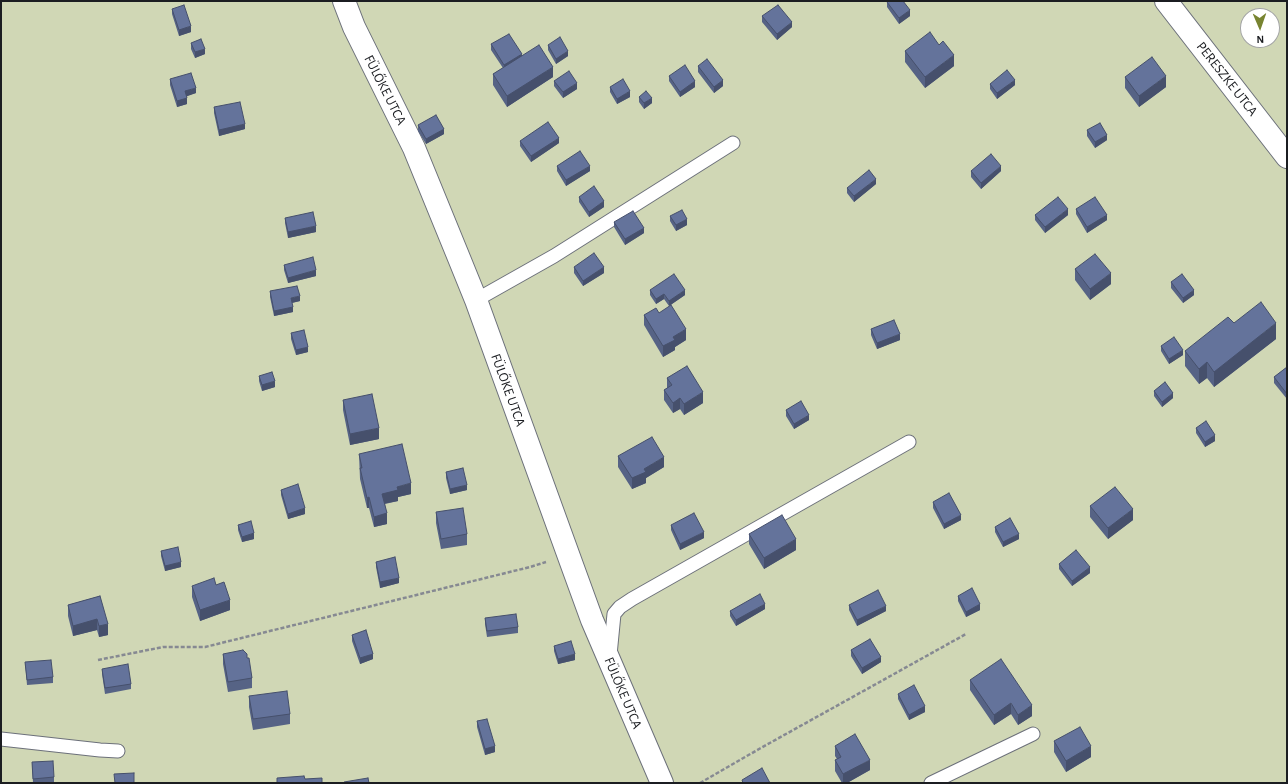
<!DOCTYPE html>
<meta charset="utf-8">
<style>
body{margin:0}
#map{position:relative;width:1288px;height:784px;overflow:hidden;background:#e4e9f5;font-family:"Alegreya Sans",sans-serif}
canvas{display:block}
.frame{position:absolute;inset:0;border:2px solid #1b1d21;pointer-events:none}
.north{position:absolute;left:1240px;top:8px;width:40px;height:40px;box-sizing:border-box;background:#fff;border:1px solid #a4a5a6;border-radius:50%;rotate:178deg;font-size:11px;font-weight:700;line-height:16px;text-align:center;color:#1b1d21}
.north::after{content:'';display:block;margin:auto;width:14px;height:18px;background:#788431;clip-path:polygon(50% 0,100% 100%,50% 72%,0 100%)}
</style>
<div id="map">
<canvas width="1288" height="784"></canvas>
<div class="frame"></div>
<div class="north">N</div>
</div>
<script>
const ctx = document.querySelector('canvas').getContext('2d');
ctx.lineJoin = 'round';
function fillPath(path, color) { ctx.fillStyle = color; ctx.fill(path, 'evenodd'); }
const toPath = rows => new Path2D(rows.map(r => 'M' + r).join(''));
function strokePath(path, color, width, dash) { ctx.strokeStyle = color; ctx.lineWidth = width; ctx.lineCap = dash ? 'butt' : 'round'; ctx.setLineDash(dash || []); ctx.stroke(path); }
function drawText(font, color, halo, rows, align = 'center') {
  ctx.font = font + ' "Alegreya Sans",sans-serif'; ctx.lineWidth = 4; ctx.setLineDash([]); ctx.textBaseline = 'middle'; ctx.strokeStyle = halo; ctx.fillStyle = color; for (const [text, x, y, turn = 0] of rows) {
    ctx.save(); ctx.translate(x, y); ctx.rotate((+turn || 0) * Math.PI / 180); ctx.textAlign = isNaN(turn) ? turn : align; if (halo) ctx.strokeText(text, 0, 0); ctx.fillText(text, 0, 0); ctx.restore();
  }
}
fillPath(toPath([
 [1,1,1287,1,1287,783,1,783],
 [1248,16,1272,16,1272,40,1248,40]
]), '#d0d7b5');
const lane = toPath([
 [476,300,554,256,733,143],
 [610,655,614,614,620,607,632,599,909,442],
 [1,739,100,750,118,751],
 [931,783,1033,734]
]);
const street = toPath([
 [344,1,354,27,414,148,461,263,476,300,568,554,592,620,662,783],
 [1166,1,1287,157]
]);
strokePath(lane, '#6c707a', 15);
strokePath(street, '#6c707a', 24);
strokePath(toPath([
 [98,660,163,647,205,647,530,567,546,562],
 [700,783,759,749,966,634]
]), '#868992', 2.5, [4, 2]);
strokePath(lane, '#fff', 13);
strokePath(street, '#fff', 22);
fillPath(toPath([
 [887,2,910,16,899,24,887,7],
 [172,9,191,32,179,36,172,14],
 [762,16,792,27,777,40,762,22],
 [191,43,205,54,195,58,191,49],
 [491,44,522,56,553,77,507,107,493,85,493,74,503,68,491,50],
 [548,45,568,56,556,64,548,50],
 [905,51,954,66,925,88,905,62],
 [698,66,723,86,714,93,698,72],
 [669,76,695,87,680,97,669,81],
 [1125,77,1166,87,1139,107,1125,88],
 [170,79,196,93,186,96,187,104,177,107,170,85],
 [554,81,577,89,563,98,554,86],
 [990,84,1015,85,997,99,990,89],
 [610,87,630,97,617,104,610,92],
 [639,97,652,103,644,109,639,102],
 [214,107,245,129,219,136,214,113],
 [418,125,444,134,426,144,418,131],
 [1087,130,1107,140,1095,148,1087,136],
 [520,141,559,143,531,162,520,146],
 [557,166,590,171,566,186,557,171],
 [971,171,1001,171,981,189,971,177],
 [876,184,854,202,847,193,847,188],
 [579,197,604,207,589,217,579,202],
 [1076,209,1107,220,1087,233,1076,214],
 [1035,215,1068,215,1045,233,1035,220],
 [670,216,687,225,676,231,670,221],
 [285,218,316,232,288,238,285,223],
 [614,222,644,233,625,245,614,227],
 [284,265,316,276,288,283,284,270],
 [574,267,604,273,583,286,574,273],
 [1075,269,1111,284,1090,300,1075,280],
 [1171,282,1194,295,1183,303,1171,288],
 [650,290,685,295,669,306,664,299,656,304,650,295],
 [270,291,300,301,292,303,293,312,274,316,270,297],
 [659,313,686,340,675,347,675,350,663,357,644,325,644,315],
 [1234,323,1276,339,1214,387,1207,378,1199,384,1185,366,1185,351],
 [871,329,900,340,877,349,871,335],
 [291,333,308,352,296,355,291,339],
 [1161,346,1183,355,1169,364,1161,351],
 [1287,367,1287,399,1274,383,1274,377],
 [259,376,275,387,262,391,259,381],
 [667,378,703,403,684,415,680,409,673,413,664,400,664,390,667,388],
 [1154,391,1173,398,1162,407,1154,396],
 [343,400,379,439,350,445,343,410],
 [786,410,809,420,794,429,786,416],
 [1196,428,1215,441,1205,447,1196,433],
 [359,454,411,494,398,497,398,501,385,504,387,524,374,527,369,508,367,508,360,479],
 [618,456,664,467,646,478,646,483,632,489,618,467],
 [446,472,467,490,450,494,446,478],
 [281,490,305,514,288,519,281,495],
 [933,502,961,520,944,529,933,508],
 [1090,506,1133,520,1108,539,1090,517],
 [436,512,467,534,467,545,441,549,436,523],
 [238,525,254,539,242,542,238,530],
 [671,525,704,538,680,550,671,530],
 [995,527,1019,539,1003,547,995,532],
 [749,534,796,550,764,569,749,544],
 [161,551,181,567,165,571,161,556],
 [376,562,399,583,380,588,376,567],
 [1059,564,1090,573,1072,586,1059,569],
 [216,585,230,610,200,621,192,597,192,586],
 [100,596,108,635,99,637,97,630,73,636,68,616,68,605],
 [958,596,980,610,966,617,958,601],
 [849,605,886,611,857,626,849,610],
 [765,609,736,626,730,616,730,611],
 [485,618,518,627,518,633,487,637,485,624],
 [352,635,373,659,360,664,352,641],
 [554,646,575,660,558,664,554,651],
 [851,650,881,662,862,674,851,656],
 [223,654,247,658,252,678,252,688,228,692,223,664],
 [25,662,53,677,53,683,27,685],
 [102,669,131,684,131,689,105,694,102,674],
 [970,680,1032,716,1018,725,1011,714,994,725,970,690],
 [898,694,925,712,909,720,898,699],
 [249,696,290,714,290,724,253,730,249,707],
 [477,721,495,752,485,755,477,727],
 [1054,741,1091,757,1066,772,1054,752],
 [835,746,870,770,847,783,842,783,835,771,835,760,837,759,835,756],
 [32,762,54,777,54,782,33,783]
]), '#566385');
fillPath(toPath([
 [910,10,910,16,899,24,899,18],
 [792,22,792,27,777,40,777,34],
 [191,26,191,32,179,36,179,30],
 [205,49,205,54,195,58,195,52],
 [568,51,568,56,556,64,556,59],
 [522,54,522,59,504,70,504,65],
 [954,55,954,66,925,88,925,77],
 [553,67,553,77,507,107,507,96],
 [1166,76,1166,87,1139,107,1139,96],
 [723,80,723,86,714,93,714,87],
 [1015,80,1015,85,997,99,997,93],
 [695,81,695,87,680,97,680,92],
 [577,83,577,89,563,98,563,92],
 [196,88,196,93,185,97,185,91],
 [630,91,630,97,617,104,617,99],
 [187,98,187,104,177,107,177,101],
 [652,98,652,103,644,109,644,103],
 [245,124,245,129,219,136,219,130],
 [444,129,444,134,426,144,426,139],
 [1107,135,1107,140,1095,148,1095,142],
 [559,138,559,143,531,162,531,156],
 [590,166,590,171,566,186,566,180],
 [1001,166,1001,171,981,189,981,183],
 [876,179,876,184,854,202,854,196],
 [604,201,604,207,589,217,589,212],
 [1068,209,1068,215,1045,233,1045,227],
 [1107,215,1107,220,1087,233,1087,227],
 [687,219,687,225,676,231,676,225],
 [316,226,316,232,288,238,288,232],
 [644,228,644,233,625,245,625,239],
 [604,267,604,273,583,286,583,281],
 [316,270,316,276,288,283,288,278],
 [1111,273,1111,284,1090,300,1090,289],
 [685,290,685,295,669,306,669,301],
 [1194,290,1194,295,1183,303,1183,298],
 [664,294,664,299,656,304,656,299],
 [300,296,300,301,291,303,291,298],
 [293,307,293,312,274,316,274,311],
 [1276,323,1276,339,1214,387,1214,372],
 [686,329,686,340,675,347,675,350,663,357,663,346,673,337],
 [900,334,900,340,877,349,877,343],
 [308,347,308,352,296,355,296,350],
 [1183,350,1183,355,1169,364,1169,359],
 [1207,362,1207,378,1199,384,1199,369],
 [275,381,275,387,262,391,262,385],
 [703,392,703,403,684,415,684,404],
 [1173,393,1173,398,1162,407,1162,402],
 [680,398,680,409,673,413,673,403],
 [809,415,809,420,794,429,794,424],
 [379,428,379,439,350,445,350,434],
 [1215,435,1215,441,1205,447,1205,442],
 [664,457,664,467,646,478,646,483,632,489,632,478,644,469],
 [411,483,411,494,398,497,398,501,382,504,382,494,397,487],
 [467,485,467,490,450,494,450,489],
 [369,497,369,508,367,508,367,498],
 [305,508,305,514,288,519,288,514],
 [1133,509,1133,520,1108,539,1108,528],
 [387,513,387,524,374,527,374,517],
 [961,515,961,520,944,529,944,524],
 [704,532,704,538,680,550,680,544],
 [254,533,254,539,242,542,242,537],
 [1019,534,1019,539,1003,547,1003,542],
 [796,539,796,550,764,569,764,558],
 [181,562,181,567,165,571,165,566],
 [1090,567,1090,573,1072,586,1072,581],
 [399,578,399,583,380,588,380,582],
 [230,600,230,610,200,621,200,610],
 [765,604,765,609,736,626,736,620],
 [980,604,980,610,966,617,966,612],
 [886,606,886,611,857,626,857,620],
 [97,619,97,630,73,636,73,626],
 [108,624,108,635,99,637,99,626],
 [373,654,373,659,360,664,360,658],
 [575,654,575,660,558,664,558,659],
 [881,657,881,662,862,674,862,668],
 [1011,703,1011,714,994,725,994,715],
 [1032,705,1032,716,1018,725,1018,715],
 [925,706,925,712,909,720,909,715],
 [495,746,495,752,485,755,485,749],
 [1091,746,1091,757,1066,772,1066,761],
 [870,760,870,770,847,783,843,783,843,774]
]), '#46506c');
const building = toPath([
 [888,1,903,1,910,10,899,18,887,2,888,1],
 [184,5,191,26,179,30,172,9,184,5],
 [778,5,792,22,777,34,762,16,778,5],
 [930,32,939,45,943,41,954,55,925,77,905,51,930,32],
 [509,34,522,54,504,65,491,44,509,34],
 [560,37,568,51,556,59,548,45,560,37],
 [201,39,205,49,195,52,191,43,201,39],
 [539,45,553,67,507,96,493,74,539,45],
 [1152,57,1166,76,1139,96,1125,77,1152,57],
 [707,59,723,80,714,87,698,66,707,59],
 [685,65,695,81,680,92,669,76,685,65],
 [1007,70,1015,80,997,93,990,84,1007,70],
 [569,71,577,83,563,92,554,81,569,71],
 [191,73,196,88,185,91,187,98,177,101,170,79,191,73],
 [623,79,630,91,617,99,610,87,623,79],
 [646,91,652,98,644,103,639,97,646,91],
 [240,102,245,124,219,130,214,107,240,102],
 [436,115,444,129,426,139,418,125,436,115],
 [548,122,559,138,531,156,520,141,548,122],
 [1100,123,1107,135,1095,142,1087,130,1100,123],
 [580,151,590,166,566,180,557,166,580,151],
 [991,154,1001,166,981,183,971,171,991,154],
 [869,170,876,179,854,196,847,188,869,170],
 [594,186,604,201,589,212,579,197,594,186],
 [1058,197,1068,209,1045,227,1035,215,1058,197],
 [1095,197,1107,215,1087,227,1076,209,1095,197],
 [682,210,687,219,676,225,670,216,682,210],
 [633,211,644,228,625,239,614,222,633,211],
 [313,212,316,226,288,232,285,218,313,212],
 [594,253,604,267,583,281,574,267,594,253],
 [1095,254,1111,273,1090,289,1075,269,1095,254],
 [313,257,316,270,288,278,284,265,313,257],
 [674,274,685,290,669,301,664,294,656,299,650,290,674,274],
 [1182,274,1194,290,1183,298,1171,282,1182,274],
 [297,286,300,296,291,298,293,307,274,311,270,291,297,286],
 [1261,302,1276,323,1214,372,1207,362,1199,369,1185,351,1228,317,1234,323,1261,302],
 [671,305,686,329,673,337,675,340,663,346,644,315,656,308,659,313,671,305],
 [894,320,900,334,877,343,871,329,894,320],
 [304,330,308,347,296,350,291,333,304,330],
 [1174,337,1183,350,1169,359,1161,346,1174,337],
 [687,366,703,392,684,404,680,398,673,403,664,390,672,385,667,378,687,366],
 [1287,367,1287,394,1274,377,1287,367],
 [272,372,275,381,262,385,259,376,272,372],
 [1165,382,1173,393,1162,402,1154,391,1165,382],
 [372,394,379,428,350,434,343,400,372,394],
 [801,401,809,415,794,424,786,410,801,401],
 [1206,421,1215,435,1205,442,1196,428,1206,421],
 [652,437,664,457,644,469,646,472,632,478,618,456,652,437],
 [402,444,411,483,397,487,398,490,382,494,387,513,374,517,369,497,367,498,360,468,362,468,359,454,402,444],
 [463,468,467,485,450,489,446,472,463,468],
 [298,484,305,508,288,514,281,490,298,484],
 [1115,487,1133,509,1108,528,1090,506,1115,487],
 [949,493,961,515,944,524,933,502,949,493],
 [463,508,467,534,441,539,436,512,463,508],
 [694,513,704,532,680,544,671,525,694,513],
 [782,515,796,539,764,558,749,534,782,515],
 [1010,518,1019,534,1003,542,995,527,1010,518],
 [251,521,254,533,242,537,238,525,251,521],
 [178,547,181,562,165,566,161,551,178,547],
 [1076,550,1090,567,1072,581,1059,564,1076,550],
 [395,557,399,578,380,582,376,562,395,557],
 [214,578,216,585,224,582,230,600,200,610,192,586,214,578],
 [972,588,980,604,966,612,958,596,972,588],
 [878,590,886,606,857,620,849,605,878,590],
 [760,594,765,604,736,620,730,611,760,594],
 [100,596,108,624,99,626,97,619,73,626,68,605,100,596],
 [516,614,518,627,487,631,485,618,516,614],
 [366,630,373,654,360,658,352,635,366,630],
 [870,639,881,657,862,668,851,650,870,639],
 [571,641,575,654,558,659,554,646,571,641],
 [243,650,247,654,247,658,249,658,252,678,228,682,223,654,243,650],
 [1001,659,1032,705,1018,715,1011,703,994,715,970,680,1001,659],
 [51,660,53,677,27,680,25,662,51,660],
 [128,664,131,684,105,688,102,669,128,664],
 [914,685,925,706,909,715,898,694,914,685],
 [287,691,290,714,253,719,249,696,287,691],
 [487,719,495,746,485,749,477,721,487,719],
 [1080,727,1091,746,1066,761,1054,741,1080,727],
 [855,734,870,760,843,774,835,760,841,757,835,746,855,734],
 [53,761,54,777,33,779,32,762,53,761],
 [762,768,770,783,743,783,742,780,762,768],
 [134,773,134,783,115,783,114,774,134,773],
 [304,776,305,779,322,778,322,783,277,783,277,778,304,776],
 [368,778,369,783,344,783,344,782,368,778]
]);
fillPath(building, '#64739b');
strokePath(building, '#46506c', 1);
drawText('14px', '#1b1d21', '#fff', [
 ["PERESZKE UTCA",1227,79,52],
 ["FÜLŐKE UTCA",385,90,63],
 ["FÜLŐKE UTCA",508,390,70],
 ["FÜLŐKE UTCA",623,693,67]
]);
</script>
